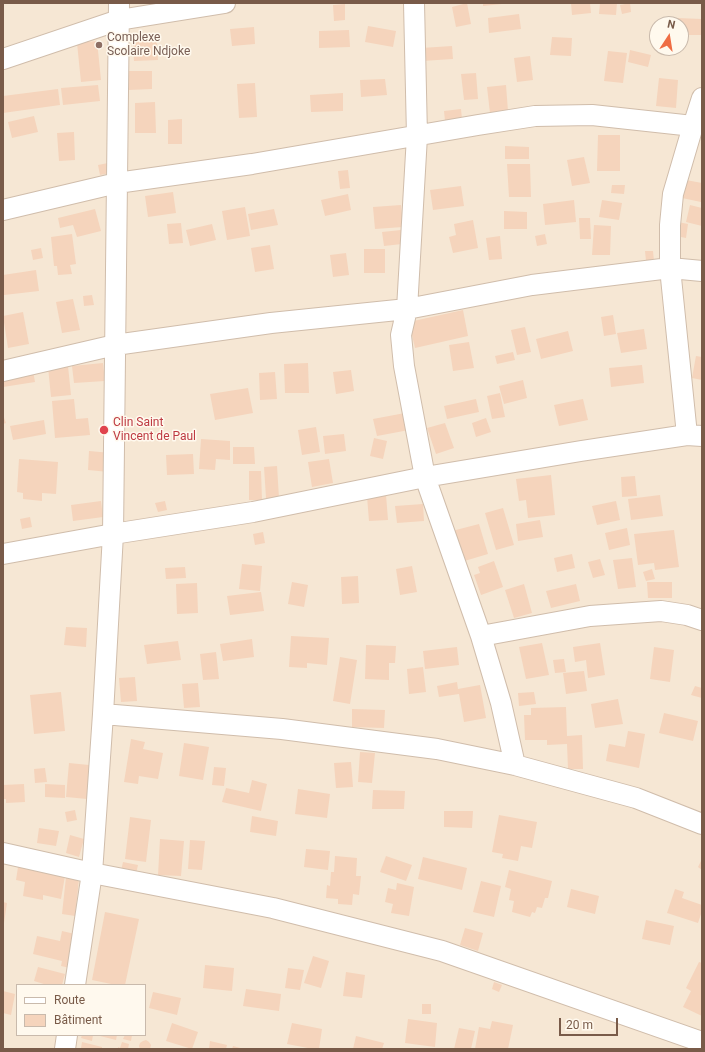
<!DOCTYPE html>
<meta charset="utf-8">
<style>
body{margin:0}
#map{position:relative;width:705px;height:1052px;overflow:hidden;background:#fef5e6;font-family:Roboto,sans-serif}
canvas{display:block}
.frame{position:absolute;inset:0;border:4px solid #795b49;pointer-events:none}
.legend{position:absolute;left:16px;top:984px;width:130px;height:52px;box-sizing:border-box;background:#fff9ee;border:1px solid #c9baac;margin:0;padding:5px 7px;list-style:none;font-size:12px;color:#795b49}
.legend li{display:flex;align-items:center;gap:8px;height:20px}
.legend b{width:20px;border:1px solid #c9baac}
.north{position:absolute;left:649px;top:16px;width:40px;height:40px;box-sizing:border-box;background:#fff9ee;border:1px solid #c9baac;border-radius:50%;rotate:12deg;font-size:11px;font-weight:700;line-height:16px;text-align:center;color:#795b49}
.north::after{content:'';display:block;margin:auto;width:14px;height:18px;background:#ef6d44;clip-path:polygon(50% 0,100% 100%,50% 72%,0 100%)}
.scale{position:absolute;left:559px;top:1018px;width:59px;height:18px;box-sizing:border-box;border:2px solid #795b49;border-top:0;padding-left:5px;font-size:12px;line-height:14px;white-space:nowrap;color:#795b49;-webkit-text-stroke:3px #fff9ee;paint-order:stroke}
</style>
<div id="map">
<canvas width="705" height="1052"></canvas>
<div class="frame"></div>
<ul class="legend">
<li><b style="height:5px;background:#fff"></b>Route</li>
<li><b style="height:11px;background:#f5d4bc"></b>Bâtiment</li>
</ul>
<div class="north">N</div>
<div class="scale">20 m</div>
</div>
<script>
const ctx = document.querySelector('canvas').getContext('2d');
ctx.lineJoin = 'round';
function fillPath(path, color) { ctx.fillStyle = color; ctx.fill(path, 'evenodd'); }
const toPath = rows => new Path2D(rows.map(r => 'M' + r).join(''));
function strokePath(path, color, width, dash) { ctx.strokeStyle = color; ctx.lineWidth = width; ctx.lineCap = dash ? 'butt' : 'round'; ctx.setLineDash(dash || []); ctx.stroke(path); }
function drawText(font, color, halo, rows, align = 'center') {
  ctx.font = font + ' Roboto,sans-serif'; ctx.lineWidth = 3; ctx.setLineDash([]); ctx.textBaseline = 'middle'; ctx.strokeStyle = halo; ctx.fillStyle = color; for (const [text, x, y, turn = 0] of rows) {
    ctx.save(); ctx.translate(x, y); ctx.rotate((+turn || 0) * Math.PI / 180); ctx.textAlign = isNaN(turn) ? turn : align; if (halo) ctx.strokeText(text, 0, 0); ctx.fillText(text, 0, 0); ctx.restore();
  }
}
fillPath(toPath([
 [3,3,702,3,702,1049,3,1049],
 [657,24,681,24,681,48,657,48],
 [17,985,145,985,145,1035,17,1035]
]), '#f6e7d4');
fillPath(toPath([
 [467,3,471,24,456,27,452,7],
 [483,3,502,3,502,4,483,6],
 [571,3,590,3,591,13,572,15],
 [600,3,617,3,616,15,599,14],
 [630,3,631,12,622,14,620,5],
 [345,4,345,20,334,21,333,5],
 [519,14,521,29,489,33,488,18],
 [677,18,702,19,702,35,681,35,681,24,677,24],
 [368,26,396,31,393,47,365,42],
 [254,27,255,44,232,46,230,29],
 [349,30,350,47,319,48,319,31],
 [156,33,158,60,134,61,132,35],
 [552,37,572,38,571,56,550,55],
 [97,41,101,80,81,82,77,43],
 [452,46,453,59,422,61,421,48],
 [630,50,651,55,648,67,628,62],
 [608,51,627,53,623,83,604,81],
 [530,56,533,80,517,82,514,58],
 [129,71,152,71,152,89,129,90],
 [476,73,478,99,464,100,461,74],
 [659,78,678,80,676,108,656,106],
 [385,79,387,95,361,97,360,80],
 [255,83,257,117,239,118,237,84],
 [98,85,100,101,63,105,61,88],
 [506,85,508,111,490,113,487,87],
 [58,89,60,105,3,113,3,96],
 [343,93,343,111,311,112,310,95],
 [155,102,156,133,135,133,135,103],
 [461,109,462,119,445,121,444,111],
 [34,116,38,132,12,138,8,122],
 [182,119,182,144,168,144,168,120],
 [74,132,75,160,59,161,57,133],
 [598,135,620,135,620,171,597,171],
 [505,146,529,147,529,159,505,159],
 [584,157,590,183,572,186,567,160],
 [108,163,110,173,100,175,98,165],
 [507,164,530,164,531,197,509,197],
 [348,170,350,188,340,189,338,171],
 [686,180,702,183,701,202,682,198],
 [612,185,625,185,624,194,611,193],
 [461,186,464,206,433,210,430,190],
 [173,192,176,213,148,217,145,196],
 [348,194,351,210,325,216,321,200],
 [574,200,576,222,545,225,543,204],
 [602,200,622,203,619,220,599,217],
 [401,205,403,227,375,229,373,207],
 [690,205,702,208,702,226,686,222],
 [245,207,250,236,227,240,222,211],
 [95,209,101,231,77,237,73,225,60,228,58,218],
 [274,209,278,225,251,230,248,214],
 [504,211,527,212,527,229,504,229],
 [579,218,590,218,591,239,580,239],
 [473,220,478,248,453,253,449,237,456,235,454,224],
 [678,222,688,224,686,238,676,236],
 [181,223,183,243,169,244,167,224],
 [212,224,216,240,190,246,186,230],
 [594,225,611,226,610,255,592,255],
 [401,230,402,244,384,246,382,232],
 [72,234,76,264,70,265,72,274,58,275,57,266,54,266,51,237],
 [545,234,547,244,537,246,535,236],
 [500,236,502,259,489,260,486,238],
 [270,245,274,269,255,272,251,248],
 [41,248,43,258,33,260,31,250],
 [364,249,385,249,385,273,364,273],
 [645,251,653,251,654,261,646,261],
 [346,253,349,275,333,277,330,255],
 [36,270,39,291,4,295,3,275],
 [92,295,94,305,84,306,83,296],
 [73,299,80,330,62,333,56,302],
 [463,310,468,336,415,348,409,322],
 [23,312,29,344,8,348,3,316],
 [613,315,616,334,604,336,601,317],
 [525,327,531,352,517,355,511,330],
 [644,329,647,349,621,353,617,333],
 [568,331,573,351,541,359,536,339],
 [469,342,474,368,453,371,449,345],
 [513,352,515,360,497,364,495,356],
 [696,356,702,357,702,380,692,378],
 [103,363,105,381,74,383,72,366],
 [308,363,309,393,285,393,284,364],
 [642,365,644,383,611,387,609,368],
 [68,366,71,395,51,397,48,367],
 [351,370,354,391,336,394,333,372],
 [33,371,35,382,3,387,3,376],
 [275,372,277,399,260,400,259,373],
 [523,380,527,398,504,404,499,386],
 [248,388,253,413,215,420,210,394],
 [500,393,505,417,492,419,487,396],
 [74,399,76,419,88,418,90,435,55,438,52,401],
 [476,399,479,412,447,419,444,406],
 [583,399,588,420,559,426,554,405],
 [405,413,409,430,377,436,373,419],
 [3,415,6,423,3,424],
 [486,418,491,432,476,437,472,423],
 [44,420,46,434,13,440,10,426],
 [445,423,454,448,436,454,427,428],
 [316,427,320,452,302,455,298,430],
 [344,434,346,451,325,454,323,436],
 [374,438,387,441,383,459,370,456],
 [201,439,230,441,230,460,216,459,215,470,199,469],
 [233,447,254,447,255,464,233,464],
 [89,451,111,453,109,472,88,470],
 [193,454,194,474,167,475,166,455],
 [19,459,58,462,56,494,42,493,42,501,23,499,23,493,17,492],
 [329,459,333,483,312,487,308,462],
 [277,466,279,498,266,498,264,467],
 [249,471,261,471,262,500,249,500],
 [551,475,555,515,528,518,526,500,519,501,516,479],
 [635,476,637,496,622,497,621,477],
 [386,495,388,520,369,521,367,496],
 [660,495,663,516,631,520,628,499],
 [101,501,103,517,73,521,71,505],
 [165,501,167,510,158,512,155,503],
 [616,501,620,520,597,525,592,506],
 [423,504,424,521,397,523,395,506],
 [503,508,514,545,496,550,485,513],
 [30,517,32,527,22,529,20,519],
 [540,520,543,537,518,541,516,524],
 [479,524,488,554,461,562,452,531],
 [627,528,630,545,609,550,605,533],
 [674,530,679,567,655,570,654,563,638,565,634,534],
 [263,532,265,543,255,545,253,534],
 [572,554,575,568,557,572,554,558],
 [632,558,636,587,618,589,613,560],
 [600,559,605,575,593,578,588,562],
 [494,561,503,587,481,595,474,575,480,573,478,567],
 [242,564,262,566,260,591,239,589],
 [412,566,417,592,400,595,396,569],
 [185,567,186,578,166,579,165,568],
 [652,569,655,579,646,581,643,572],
 [358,576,359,603,342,604,341,577],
 [292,582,308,585,304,607,288,604],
 [647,582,672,582,672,598,648,598],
 [197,583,198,613,177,614,176,584],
 [524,584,532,613,514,618,505,590],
 [576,584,580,601,551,608,546,591],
 [261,592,264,611,230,615,227,596],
 [66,627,87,628,86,647,64,645],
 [291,636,329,638,327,665,307,663,307,668,289,667],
 [252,639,254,657,223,661,220,644],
 [178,641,181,660,147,664,144,645],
 [542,643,549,675,526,679,519,647],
 [600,643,605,675,588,678,586,660,575,662,573,647],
 [366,645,396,646,395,663,389,663,389,680,365,679],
 [457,647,459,665,425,669,423,651],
 [654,647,674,650,670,682,650,679],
 [216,652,219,679,203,680,200,654],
 [340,657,357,660,350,704,333,701],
 [564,659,566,672,555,673,553,660],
 [423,667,426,692,409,694,407,669],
 [584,671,587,691,566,694,563,673],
 [135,677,137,701,121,702,119,678],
 [457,682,458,689,480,685,486,718,464,722,459,694,439,697,437,686],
 [198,683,200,707,184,708,182,684],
 [695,686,702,688,702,698,691,695],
 [61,692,65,731,34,734,30,695],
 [534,692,536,704,519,706,518,693],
 [618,699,623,724,595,728,591,704],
 [566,707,567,736,582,735,583,769,568,769,567,744,547,745,547,740,525,740,524,715,531,715,531,708],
 [352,709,385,710,384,728,352,727],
 [664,713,698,721,693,741,659,733],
 [628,731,645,734,639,768,606,761,609,744,625,747],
 [131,739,145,742,143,749,163,753,158,779,139,776,138,784,124,782],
 [184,743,209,747,203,780,179,776],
 [360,752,375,753,372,783,358,782],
 [351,762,353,787,336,788,334,763],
 [69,763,89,765,87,799,66,797],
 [214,767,226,768,224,786,212,785],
 [45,768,47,782,35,783,34,769],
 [252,780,267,784,261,811,222,802,226,788,249,793],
 [24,784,25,802,6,803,6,799,3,799,3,785],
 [45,784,65,785,65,798,45,797],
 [298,789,330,794,327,818,295,814],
 [373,790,405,791,404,809,372,809],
 [75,810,77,820,67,822,65,812],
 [444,811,473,811,472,828,444,827],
 [499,815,537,822,532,848,521,846,518,861,502,858,503,854,492,852],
 [252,816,278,821,276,836,250,832],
 [130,817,151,820,146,862,125,859],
 [39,828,59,831,56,846,37,843],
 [70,835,84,839,79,857,66,853],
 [160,839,184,841,181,876,158,875],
 [190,840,205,841,202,870,188,869],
 [306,849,330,851,328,870,304,867],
 [335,856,357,858,356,876,361,876,359,895,353,894,352,905,338,904,338,899,326,898,327,885,330,886,331,872,334,872],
 [386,856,412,865,406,881,380,872],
 [423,857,467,868,462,890,418,879],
 [702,859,702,870,698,867],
 [123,862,138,865,136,874,121,871],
 [18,867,65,876,61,899,43,895,43,900,23,896,25,882,16,880],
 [509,870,552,881,548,898,545,898,542,908,537,907,535,913,532,912,530,917,512,912,514,901,509,900,511,889,505,887],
 [66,877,79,879,75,916,62,914],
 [481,881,501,886,494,917,473,912],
 [397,883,414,887,409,916,391,913,393,904,385,902,388,888,396,890],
 [571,889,599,896,595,914,567,907],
 [675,889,684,892,682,898,702,905,702,911,698,923,667,913],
 [3,902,7,903,4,923,3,923],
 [105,912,139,919,125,985,116,985,92,980],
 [646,920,674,926,670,945,642,939],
 [465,928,483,933,478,951,460,945],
 [62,931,75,934,74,969,61,966,62,961,33,954,37,936,60,941],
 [313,956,329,961,321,988,304,983],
 [699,962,702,963,702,1016,683,1007,691,991,686,988],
 [205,965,234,968,232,991,203,988],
 [38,967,65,974,62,985,47,985,34,981],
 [288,968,304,970,300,990,285,988],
 [346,972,365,975,362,998,343,996],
 [494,982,502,985,499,992,492,989],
 [246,989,281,994,279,1011,243,1006],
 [3,991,15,994,11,1015,3,1013],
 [153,992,181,998,177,1015,149,1008],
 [422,1004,431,1004,431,1014,422,1014],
 [408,1019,437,1023,435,1047,405,1043],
 [492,1021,513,1025,508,1049,475,1049,479,1027,490,1029],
 [172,1023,198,1032,192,1049,166,1041],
 [292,1023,322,1029,319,1049,313,1049,287,1044],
 [459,1028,475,1031,471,1049,454,1049],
 [82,1035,93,1035,92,1041,81,1038],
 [96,1035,117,1035,116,1040],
 [125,1035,132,1035,131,1041,123,1039],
 [356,1036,384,1043,382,1049,353,1049],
 [146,1040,149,1042,151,1045,150,1049,140,1049,139,1046,140,1043,143,1041],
 [210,1041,227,1045,226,1049,209,1049],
 [82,1042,102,1047,102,1049,85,1049,81,1048],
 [122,1042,129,1044,128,1049,118,1049,118,1047,120,1048],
 [233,1046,244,1049,232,1049]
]), '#f5d4bc');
const minor = toPath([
 [414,3,417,136,407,309,401,335,404,366,425,477,481,636,501,703,515,765],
 [3,59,119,20,225,3],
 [3,210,117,183,252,164,478,125,535,116,592,115,693,126],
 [3,371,115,345,271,323,407,309,532,285,670,268,702,271],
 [687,435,670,268,670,225,673,194,693,126,702,98],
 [3,554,113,534,253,512,425,477,581,451,687,435,702,436],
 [481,636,590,616,661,611,687,615,702,620],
 [103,714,282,729,437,749,515,765,636,798,702,824],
 [3,853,92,873,273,908,442,951,702,1042],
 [75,985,92,873,103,714,113,534,119,3],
 [65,1049,67,1035]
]);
strokePath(minor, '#d0bdab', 22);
strokePath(minor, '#fff', 20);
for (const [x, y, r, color] of [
 [99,45,4,"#8d6e63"],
 [104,430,5,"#e0444e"]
]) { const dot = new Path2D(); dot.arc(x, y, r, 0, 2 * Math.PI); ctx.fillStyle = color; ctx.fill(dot); strokePath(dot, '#fff9ee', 1.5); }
drawText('12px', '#785e54', '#fff9ee', [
 ["Complexe",107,38],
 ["Scolaire Ndjoke",107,52]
], 'left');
drawText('12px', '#be3a42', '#fff9ee', [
 ["Clin Saint",113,423],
 ["Vincent de Paul",113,437]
], 'left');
</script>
